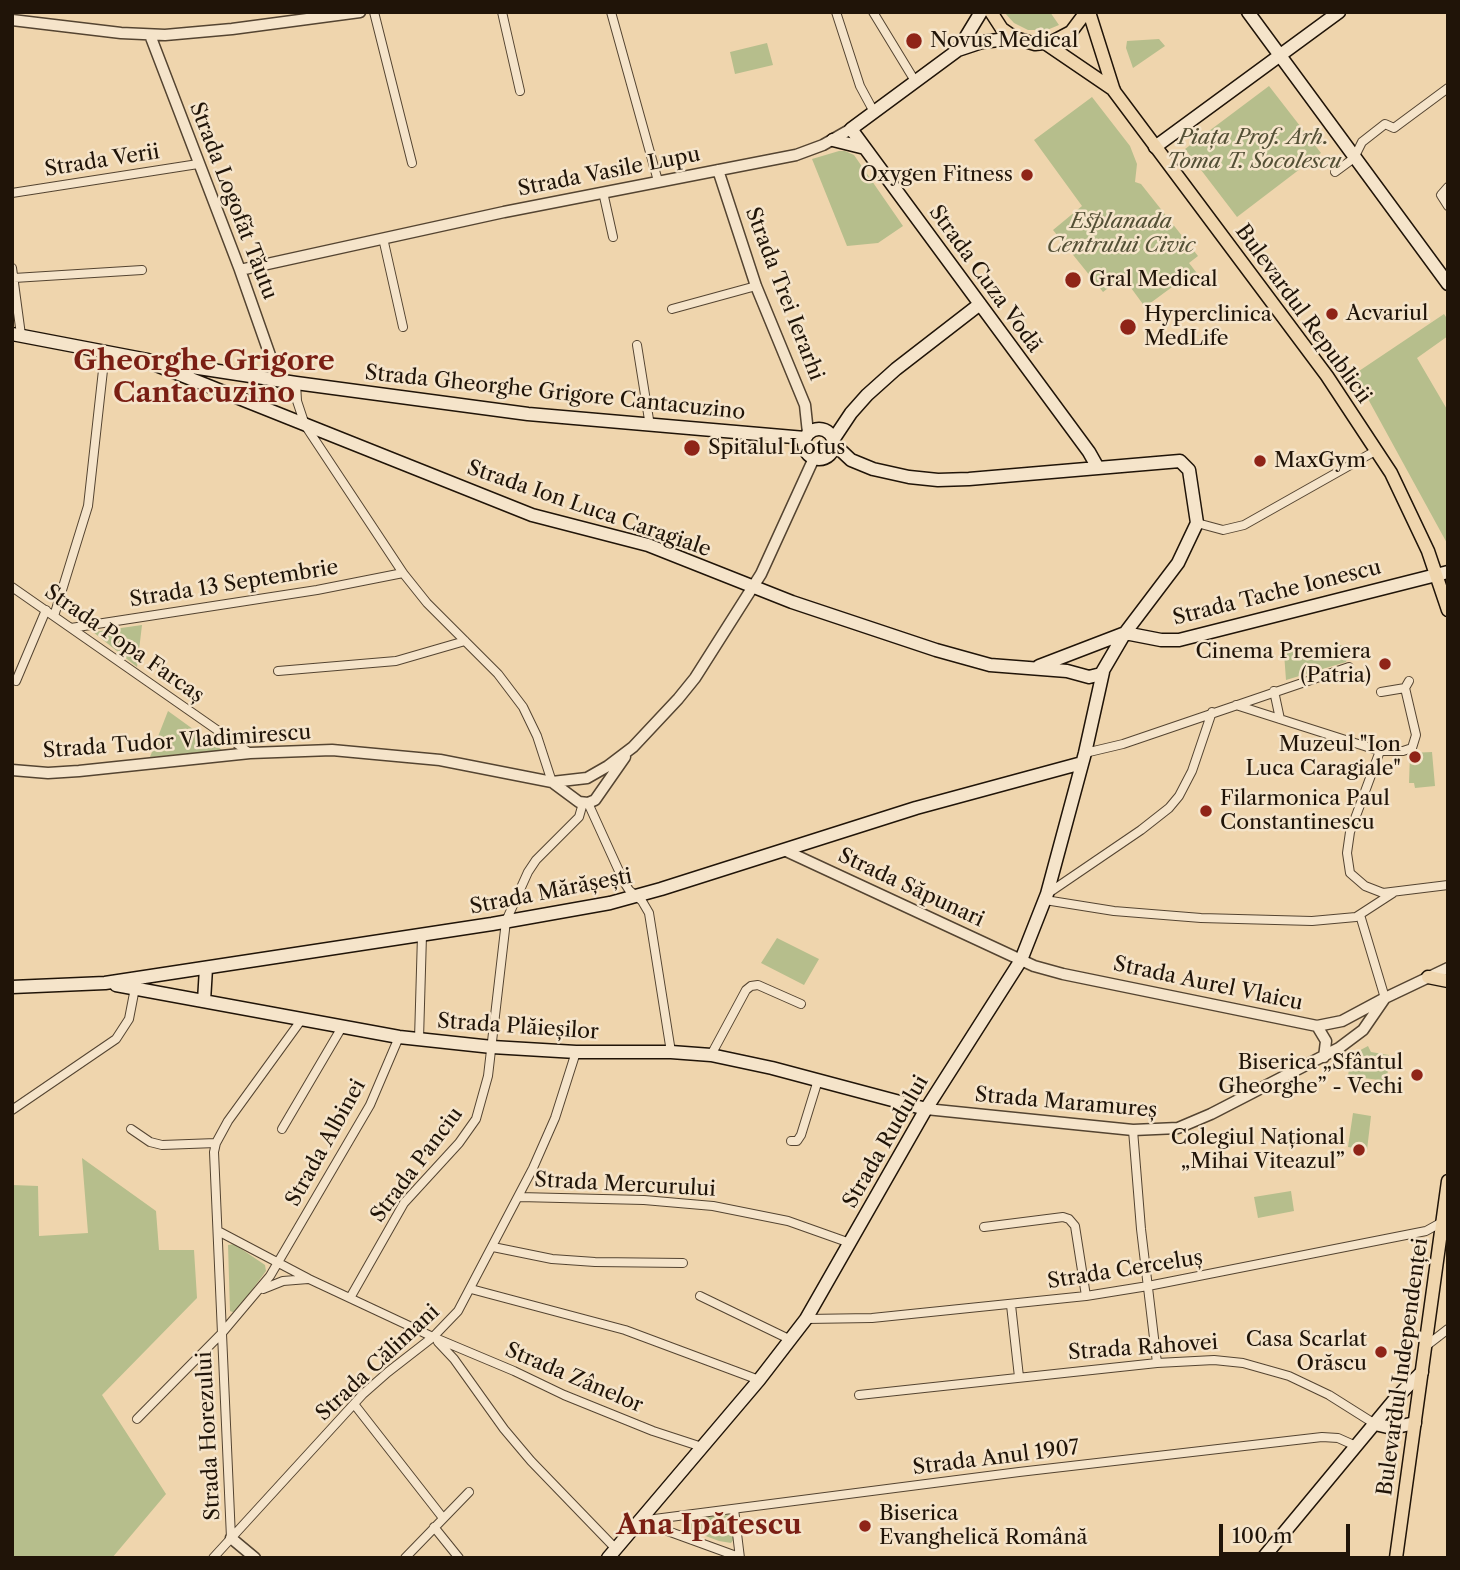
<!DOCTYPE html>
<meta charset="utf-8">
<style>
body{margin:0}
#map{position:relative;width:1460px;height:1570px;overflow:hidden;background:#efd5ad;font-family:"Libre Caslon Text",serif}
canvas{display:block}
.frame{position:absolute;inset:0;border:14px solid #201408;pointer-events:none}
.scale{position:absolute;left:1219px;top:1524px;width:131px;height:32px;box-sizing:border-box;border:4px solid #201408;border-top:0;padding-left:9px;font-size:21px;line-height:24px;white-space:nowrap;color:#201408;-webkit-text-stroke:5px #f5e4ca;paint-order:stroke}
</style>
<div id="map">
<canvas width="1460" height="1570"></canvas>
<div class="frame"></div>
<div class="scale">100 m</div>
</div>
<script>
const ctx = document.querySelector('canvas').getContext('2d');
ctx.lineJoin = 'round';
function fillPath(path, color) { ctx.fillStyle = color; ctx.fill(path, 'evenodd'); }
const toPath = rows => new Path2D(rows.map(r => 'M' + r).join(''));
function strokePath(path, color, width, dash) { ctx.strokeStyle = color; ctx.lineWidth = width; ctx.lineCap = dash ? 'butt' : 'round'; ctx.setLineDash(dash || []); ctx.stroke(path); }
function drawText(font, color, halo, rows, align = 'center') {
  ctx.font = font + ' "Libre Caslon Text",serif'; ctx.lineWidth = 5; ctx.setLineDash([]); ctx.textBaseline = 'middle'; ctx.strokeStyle = halo; ctx.fillStyle = color; for (const [text, x, y, turn = 0] of rows) {
    ctx.save(); ctx.translate(x, y); ctx.rotate((+turn || 0) * Math.PI / 180); ctx.textAlign = isNaN(turn) ? turn : align; if (halo) ctx.strokeText(text, 0, 0); ctx.fillText(text, 0, 0); ctx.restore();
  }
}
fillPath(toPath([
 [1004,12,1050,12,1059,25,1047,30,1028,30,1014,23],
 [1159,39,1165,46,1133,68,1126,48,1127,41],
 [767,43,773,65,735,74,730,52],
 [1269,86,1321,153,1237,217,1185,149],
 [1092,97,1130,146,1137,164,1135,182,1141,184,1198,256,1189,263,1200,277,1193,282,1187,276,1145,307,1126,281,1121,285,1117,281,1103,292,1053,230,1082,206,1034,140],
 [839,151,845,151,854,155,903,226,878,243,847,246,812,159],
 [1444,314,1448,320,1448,336,1417,358,1448,411,1448,545,1356,377,1359,371],
 [142,625,137,667,93,632],
 [1337,644,1343,646,1348,654,1346,662,1286,680,1284,653],
 [168,711,222,750,150,757],
 [1432,752,1435,786,1415,788,1414,783,1409,783,1410,753],
 [777,938,819,959,804,985,761,963],
 [1368,1046,1371,1052,1389,1055,1387,1081,1348,1076,1351,1055],
 [1353,1113,1371,1116,1367,1150,1348,1147],
 [82,1158,156,1211,159,1250,194,1250,197,1298,102,1395,166,1494,112,1558,12,1558,12,1185,38,1186,39,1236,88,1233],
 [1291,1191,1294,1211,1258,1218,1254,1197],
 [234,1244,265,1265,266,1271,235,1313,230,1311,228,1245],
 [731,1514,734,1539,731,1543,719,1541,684,1528,685,1520]
]), '#b6be8c');
const minor = toPath([
 [374,12,412,163],
 [502,12,520,91],
 [611,12,658,181],
 [836,12,860,86,874,112],
 [873,12,915,81],
 [1335,172,1354,158,1362,142,1385,124,1394,128,1448,88],
 [1448,187,1441,195,1448,206],
 [603,192,613,237],
 [12,193,198,164],
 [383,238,403,327],
 [12,268,21,335],
 [14,278,142,270],
 [672,309,756,286],
 [637,345,650,426],
 [296,383,297,401,305,425,403,573,427,603,498,674,523,707,537,736,552,782],
 [1197,523,1223,530,1244,525,1377,450],
 [12,587,250,753],
 [54,616,88,506,105,352],
 [71,628,317,590,403,573],
 [278,671,396,661,465,641],
 [16,681,46,610],
 [1274,691,1280,719],
 [1381,692,1405,688],
 [1236,705,1380,751,1403,751,1412,748,1416,735,1405,688,1409,681],
 [1380,751,1350,832,1347,853,1350,873,1365,886,1383,893,1448,885],
 [1085,753,1123,744,1349,667],
 [588,803,624,882,629,890,642,901,649,913,671,1052],
 [1047,894,1141,830,1169,808,1179,796,1192,771,1212,712],
 [1045,900,1114,911,1201,918,1312,921,1356,917,1393,893],
 [1360,915,1385,998],
 [419,1039,422,935],
 [711,1055,746,990,751,986,758,985,801,1004],
 [12,1110,116,1039,129,1019,135,988],
 [131,1129,150,1142,162,1145,216,1143],
 [282,1129,342,1027],
 [1133,1130,1141,1229,1157,1363],
 [791,1141,797,1141,801,1135,818,1080],
 [519,1197,644,1200,713,1206,788,1221,850,1243],
 [984,1227,1063,1217,1069,1219,1075,1226,1086,1296],
 [218,1231,309,1279,433,1337,514,1371,564,1395,653,1431,702,1447],
 [493,1247,552,1259,595,1262,683,1263],
 [263,1289,283,1281,308,1279],
 [471,1289,625,1330,759,1380],
 [700,1296,791,1340],
 [350,1298,404,1203,459,1143,476,1119,488,1076,506,921,528,872,536,860,579,817,583,803],
 [1011,1305,1019,1377],
 [806,1319,872,1318,1086,1296,1148,1286,1426,1231,1444,1221],
 [438,1342,454,1359,504,1429,531,1461,616,1549],
 [1426,1346,1448,1329],
 [859,1395,1157,1363,1214,1360,1243,1363,1289,1376,1329,1395,1375,1424],
 [354,1404,443,1518],
 [137,1419,222,1333,270,1276,370,1105,399,1037],
 [734,1509,740,1558],
 [639,1521,1019,1472,1322,1437,1338,1438,1356,1446],
 [640,1521,739,1557],
 [434,1527,459,1558],
 [231,1538,214,1152,216,1143,228,1121,302,1019],
 [213,1558,363,1394,388,1372,433,1337,458,1311,533,1168,555,1118,576,1052],
 [405,1558,469,1492]
]);
const tertiary = toPath([
 [12,20,121,33,165,35,232,29,360,12],
 [150,35,240,270,279,381],
 [718,170,756,286,805,405,808,433],
 [240,270,504,212,796,155,823,145,851,129],
 [12,770,48,773,79,771,250,753,332,750,440,760,552,782,587,778,608,766,633,747,678,699,695,678,761,574,814,458],
 [552,782,579,802,588,803,595,800,625,757],
 [784,850,1034,966,1063,974,1317,1026,1342,1021,1385,998],
 [1317,1026,1326,1041,1324,1057],
 [926,1109,1133,1130,1178,1128,1211,1114,1339,1048,1363,1030,1385,998,1448,968],
 [231,1538,255,1558]
]);
const secondary = toPath([
 [1248,12,1448,284],
 [1015,38,982,42,958,50,851,129,1089,452,1098,468],
 [958,50,981,12],
 [833,140,865,148],
 [1155,147,1339,12],
 [12,334,148,360],
 [141,359,532,515,648,545,792,602,936,650,990,665,1067,671,1089,677,1101,674,1125,633,1178,563,1197,523,1189,470,1180,461,969,479,938,480,909,477,873,469,851,460,834,444],
 [166,363,296,383,528,414,805,438],
 '804 444a15 15 0 1 1 30 0a15 15 0 1 1-30 0Z',
 [833,440,851,413,867,395,896,369,980,304],
 [1125,633,1161,640,1179,640,1448,572],
 [1039,666,1125,633],
 [116,985,399,1037,492,1047,576,1052,671,1052,711,1055,772,1068,926,1109],
 [12,987,105,983,492,924,610,903,661,889,916,808,1082,763],
 [204,1001,206,968],
 [1375,1424,1392,1428,1415,1423],
 [608,1558,759,1380,806,1319,926,1109,1021,960,1047,894,1085,753,1103,672],
 [1263,1558,1395,1399,1422,1372]
]);
const primary = toPath([
 [991,12,1002,29,1015,38,1035,44,1052,42,1071,32,1086,12],
 [1089,12,1114,91,1327,376,1391,473,1428,551,1448,610],
 [1045,43,1114,90],
 [1428,977,1448,981],
 [1396,1558,1448,1181]
]);
strokePath(minor, '#544431', 10);
strokePath(tertiary, '#544431', 13);
strokePath(secondary, '#201408', 15);
strokePath(primary, '#201408', 15);
strokePath(minor, '#f5e4ca', 8);
strokePath(tertiary, '#f5e4ca', 10);
strokePath(secondary, '#f5e4ca', 12);
strokePath(primary, '#efd5ad', 12);
for (const [x, y, r, color] of [
 [914,41,9,"#8f2418"],
 [1027,175,7,"#8f2418"],
 [1073,280,9,"#8f2418"],
 [1332,314,7,"#8f2418"],
 [1128,327,9,"#8f2418"],
 [692,448,9,"#8f2418"],
 [1260,461,7,"#8f2418"],
 [1385,664,7,"#8f2418"],
 [1415,757,7,"#8f2418"],
 [1206,811,7,"#8f2418"],
 [1417,1075,7,"#8f2418"],
 [1359,1150,7,"#8f2418"],
 [1381,1352,7,"#8f2418"],
 [865,1526,7,"#8f2418"]
]) { const dot = new Path2D(); dot.arc(x, y, r, 0, 2 * Math.PI); ctx.fillStyle = color; ctx.fill(dot); strokePath(dot, '#f5e4ca', 2.5); }
drawText('21px', '#201408', '#f5e4ca', [
 ["Novus Medical",930,41],
 ["Oxygen Fitness",1013,175,"right"],
 ["Gral Medical",1089,280],
 ["Acvariul",1346,314],
 ["Hyperclinica",1144,315],
 ["MedLife",1144,339],
 ["Spitalul Lotus",708,448],
 ["MaxGym",1274,461],
 ["Cinema Premiera",1371,652,"right"],
 ["(Patria)",1371,676,"right"],
 ["Muzeul \"Ion",1401,745,"right"],
 ["Luca Caragiale\"",1401,769,"right"],
 ["Filarmonica Paul",1220,799],
 ["Constantinescu",1220,823],
 ["Biserica „Sfântul",1403,1063,"right"],
 ["Gheorghe” - Vechi",1403,1087,"right"],
 ["Colegiul Național",1345,1138,"right"],
 ["„Mihai Viteazul”",1345,1162,"right"],
 ["Casa Scarlat",1367,1340,"right"],
 ["Orăscu",1367,1364,"right"],
 ["Biserica",879,1514],
 ["Evanghelică Română",879,1538]
], 'left');
drawText('italic 21px', '#545036', '#f5e4ca', [
 ["Piața Prof. Arh.",1254,138],
 ["Toma T. Socolescu",1254,162],
 ["Esplanada",1121,222],
 ["Centrului Civic",1121,246]
]);
drawText('21px', '#201408', '#f5e4ca', [
 ["Strada Verii",102,161,-9],
 ["Strada Vasile Lupu",609,172,-11],
 ["Strada Logofăt Tăutu",233,201,69],
 ["Strada Cuza Vodă",985,279,54],
 ["Strada Trei Ierarhi",784,294,69],
 ["Bulevardul Republicii",1303,314,54],
 ["Strada Gheorghe Grigore Cantacuzino",555,393,6],
 ["Strada Ion Luca Caragiale",589,509,19],
 ["Strada 13 Septembrie",234,584,-9],
 ["Strada Tache Ionescu",1277,593,-14],
 ["Strada Popa Farcaș",124,644,35],
 ["Strada Tudor Vladimirescu",177,742,-4],
 ["Strada Săpunari",911,888,25],
 ["Strada Mărășești",551,892,-11],
 ["Strada Aurel Vlaicu",1208,984,12],
 ["Strada Plăieșilor",518,1027,4],
 ["Strada Maramureș",1066,1103,5],
 ["Strada Rudului",886,1142,-60],
 ["Strada Albinei",326,1143,-61],
 ["Strada Panciu",417,1165,-53],
 ["Strada Mercurului",625,1185,3],
 ["Strada Cerceluș",1125,1270,-9],
 ["Strada Rahovei",1143,1348,-4],
 ["Strada Călimani",378,1363,-43],
 ["Bulevardul Independenței",1403,1367,-82],
 ["Strada Zânelor",574,1378,23],
 ["Strada Horezului",209,1436,-93],
 ["Strada Anul 1907",996,1458,-7]
]);
drawText('bold 28px', '#7a1f14', '#f5e4ca', [
 ["Gheorghe Grigore",204,362],
 ["Cantacuzino",204,394],
 ["Ana Ipătescu",709,1526]
]);
</script>
